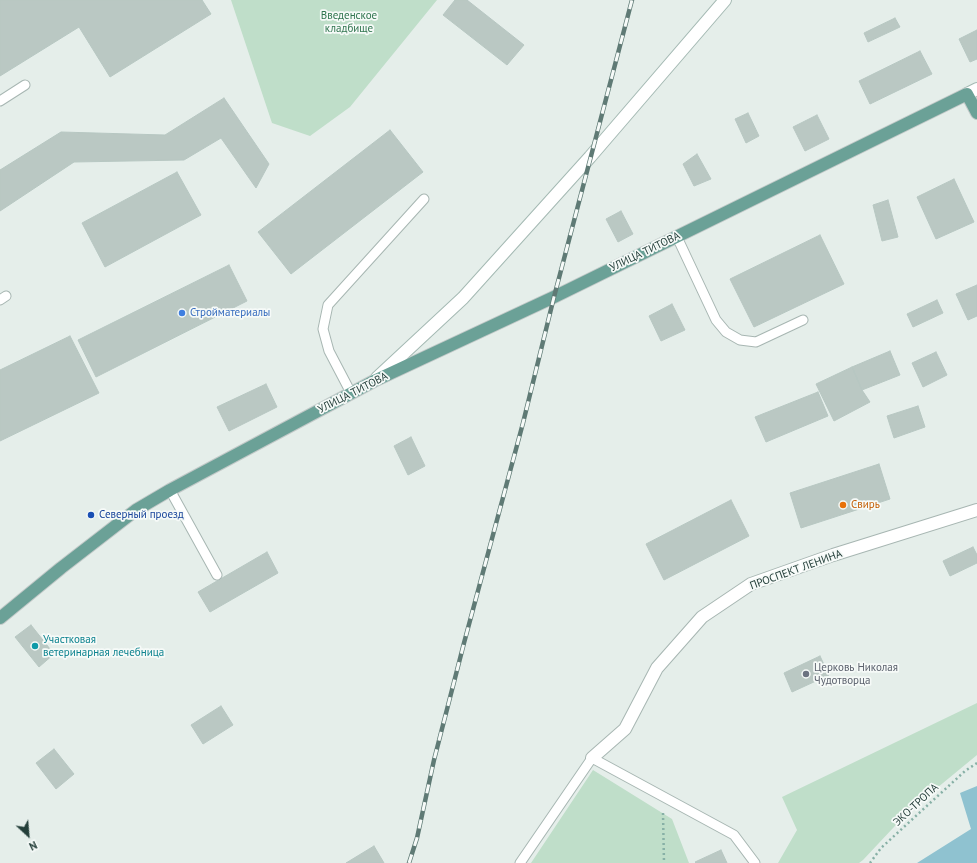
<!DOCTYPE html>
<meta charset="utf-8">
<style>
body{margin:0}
#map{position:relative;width:977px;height:863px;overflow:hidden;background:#e5eeea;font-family:"PT Sans",sans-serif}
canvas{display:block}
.north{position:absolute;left:8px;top:815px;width:40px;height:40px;-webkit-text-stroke:3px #f6faf8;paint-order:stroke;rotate:154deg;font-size:11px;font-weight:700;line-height:16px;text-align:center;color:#243f3a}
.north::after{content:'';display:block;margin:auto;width:14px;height:18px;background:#243f3a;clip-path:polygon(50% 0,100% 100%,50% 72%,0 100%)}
</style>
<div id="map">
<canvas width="977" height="863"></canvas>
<div class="north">N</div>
</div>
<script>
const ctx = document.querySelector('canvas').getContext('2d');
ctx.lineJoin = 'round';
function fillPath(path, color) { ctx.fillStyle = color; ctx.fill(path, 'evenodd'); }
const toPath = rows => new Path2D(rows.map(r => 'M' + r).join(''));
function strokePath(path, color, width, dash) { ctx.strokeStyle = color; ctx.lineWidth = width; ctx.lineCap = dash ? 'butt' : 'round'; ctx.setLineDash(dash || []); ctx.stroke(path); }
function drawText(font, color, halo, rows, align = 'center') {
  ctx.font = font + ' "PT Sans",sans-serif'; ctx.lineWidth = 3.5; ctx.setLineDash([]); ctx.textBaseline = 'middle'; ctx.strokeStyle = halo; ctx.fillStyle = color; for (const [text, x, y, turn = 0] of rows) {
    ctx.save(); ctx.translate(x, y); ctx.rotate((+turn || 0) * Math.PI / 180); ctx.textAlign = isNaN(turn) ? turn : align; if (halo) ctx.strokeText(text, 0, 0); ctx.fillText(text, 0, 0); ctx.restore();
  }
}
fillPath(toPath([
 [231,0,437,0,350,107,310,136,272,123],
 [977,703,977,755,909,811,863,860,859,863,778,863,797,830,782,797],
 [593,770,672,819,689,863,531,863]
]), '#bfdec9');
fillPath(toPath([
 [977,786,977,863,917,863,971,829,960,793]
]), '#8fc2d0');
const building = toPath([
 [0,0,202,0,211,14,110,77,79,27,0,76,0,0],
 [455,0,467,0,524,45,507,65,443,15,455,0],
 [895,18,900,27,868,42,864,33,895,18],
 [977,30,977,59,970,62,959,39,977,30],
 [920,51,932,74,870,104,859,81,920,51],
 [224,98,269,164,256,188,221,138,184,160,74,162,0,211,0,170,61,132,165,135,224,98],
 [748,113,759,136,746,143,735,119,748,113],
 [817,115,829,139,805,151,793,127,817,115],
 [390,130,423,172,291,274,258,232,390,130],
 [697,154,711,179,694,186,683,164,697,154],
 [177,172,201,215,105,267,82,223,177,172],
 [954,179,974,222,936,239,917,197,954,179],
 [888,200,898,237,882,241,873,205,888,200],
 [621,211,633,234,618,242,606,219,621,211],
 [820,235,844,284,754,327,730,279,820,235],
 [229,265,247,301,96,377,78,340,229,265],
 [977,285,977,316,968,320,956,294,977,285],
 [937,300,943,313,913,327,907,314,937,300],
 [672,304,685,330,661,341,649,316,672,304],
 [70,336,99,393,0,441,0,370,70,336],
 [890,351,900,375,862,390,852,367,890,351],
 [936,352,947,375,923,387,912,363,936,352],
 [852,367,862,390,870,402,834,421,816,384,852,367],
 [266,384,277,407,229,431,217,407,266,384],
 [818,392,828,416,766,442,755,417,818,392],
 [918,406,925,427,894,438,887,416,918,406],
 [411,437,425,466,408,475,394,446,411,437],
 [879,464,890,499,801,528,790,493,879,464],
 [731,500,749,536,664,580,646,544,731,500],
 [973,547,977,555,977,563,950,576,943,561,973,547],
 [267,552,278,573,210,612,198,592,267,552],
 [31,625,54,654,39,667,15,637,31,625],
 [820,656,829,675,792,692,784,673,820,656],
 [221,706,233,725,203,744,191,725,221,706],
 [54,749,74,774,56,789,36,763,54,749],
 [374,846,384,863,346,863,374,846],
 [721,850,727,863,696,863,695,862,721,850]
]);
fillPath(building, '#bac8c3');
strokePath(building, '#b7c7c2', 1);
const lane = toPath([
 [0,101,25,85],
 [677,237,716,320,726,332,740,340,756,342,803,320],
 [0,300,6,296],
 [351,393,329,351,323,329,328,305,424,199],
 [170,490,217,575],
 [520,863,592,758,734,835,755,863]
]);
const street = toPath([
 [592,758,625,729,657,668,702,617,751,584,833,555,977,510]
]);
const secondary = toPath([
 [967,94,977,89],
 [377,378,463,298,590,157,725,0]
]);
const primary = toPath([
 [0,618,61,568,136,510,170,490,374,381,554,297,967,94,977,113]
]);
strokePath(lane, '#a7b6b2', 11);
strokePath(street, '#a7b6b2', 14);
strokePath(secondary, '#a4b9b3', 14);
strokePath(primary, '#c2c9c8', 14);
strokePath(toPath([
 [663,813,664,863],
 [870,863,881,848,965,771,977,763]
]), '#87b0a6', 2.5, [2, 3]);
strokePath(lane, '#fff', 9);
strokePath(street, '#fff', 12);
strokePath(secondary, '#fff', 12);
strokePath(primary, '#6ba197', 12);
const rail = toPath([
 [409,863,417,838,434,760,464,643,523,423,554,297,632,0]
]);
strokePath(rail, '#5f7a75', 4.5);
strokePath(rail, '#f6faf8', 3, [9]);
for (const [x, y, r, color] of [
 [182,313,4,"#3f7fe0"],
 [843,505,4,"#e8710a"],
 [91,515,4,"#1a4fb4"],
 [35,646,4,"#0f9aa8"],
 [806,674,4,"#6b7280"]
]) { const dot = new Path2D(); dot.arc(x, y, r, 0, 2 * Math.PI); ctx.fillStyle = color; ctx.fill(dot); strokePath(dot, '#f6faf8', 1.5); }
drawText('11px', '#30754f', '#f6faf8', [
 ["Введенское",349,16],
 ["кладбище",349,29]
]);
drawText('11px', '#243f3a', '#f6faf8', [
 ["УЛИЦА ТИТОВА",645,252,-26],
 ["УЛИЦА ТИТОВА",353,393,-27],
 ["ПРОСПЕКТ ЛЕНИНА",796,570,-20],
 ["ЭКО-ТРОПА",916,805,-43]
]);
drawText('11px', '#366cbe', '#f6faf8', [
 ["Стройматериалы",190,313]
], 'left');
drawText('11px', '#c56008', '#f6faf8', [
 ["Свирь",851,505]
], 'left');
drawText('11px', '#164399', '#f6faf8', [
 ["Северный проезд",99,515]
], 'left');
drawText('11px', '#0d838f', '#f6faf8', [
 ["Участковая",43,640],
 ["ветеринарная лечебница",43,653]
], 'left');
drawText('11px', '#5b616d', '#f6faf8', [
 ["Церковь Николая",814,668],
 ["Чудотворца",814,681]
], 'left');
</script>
